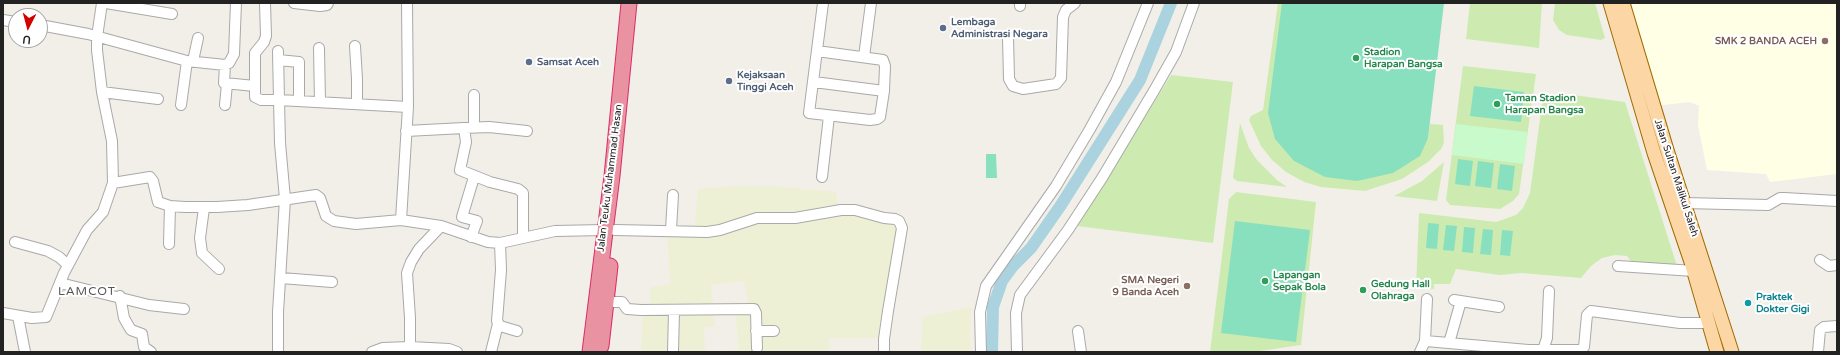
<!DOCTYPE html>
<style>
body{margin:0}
#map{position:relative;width:1840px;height:355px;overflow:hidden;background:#f2efe9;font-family:"Varela Round",sans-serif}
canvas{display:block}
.frame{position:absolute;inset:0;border:4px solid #222;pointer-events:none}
.north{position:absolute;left:8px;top:8px;width:40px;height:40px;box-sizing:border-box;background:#fff;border:1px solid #a7a7a7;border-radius:50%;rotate:186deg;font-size:11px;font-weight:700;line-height:16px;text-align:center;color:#222}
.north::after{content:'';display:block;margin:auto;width:14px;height:18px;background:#d40000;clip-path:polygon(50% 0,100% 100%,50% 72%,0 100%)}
</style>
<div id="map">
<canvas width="1840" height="355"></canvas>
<div class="frame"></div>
<div class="north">U</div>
</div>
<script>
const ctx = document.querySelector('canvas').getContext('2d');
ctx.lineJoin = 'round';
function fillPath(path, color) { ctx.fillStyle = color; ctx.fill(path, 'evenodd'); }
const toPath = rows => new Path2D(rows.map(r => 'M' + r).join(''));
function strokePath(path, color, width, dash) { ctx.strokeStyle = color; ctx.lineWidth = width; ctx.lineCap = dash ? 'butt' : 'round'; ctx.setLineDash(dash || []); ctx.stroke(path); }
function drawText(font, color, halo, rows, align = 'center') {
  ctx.font = font + ' "Varela Round",sans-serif'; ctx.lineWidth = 4; ctx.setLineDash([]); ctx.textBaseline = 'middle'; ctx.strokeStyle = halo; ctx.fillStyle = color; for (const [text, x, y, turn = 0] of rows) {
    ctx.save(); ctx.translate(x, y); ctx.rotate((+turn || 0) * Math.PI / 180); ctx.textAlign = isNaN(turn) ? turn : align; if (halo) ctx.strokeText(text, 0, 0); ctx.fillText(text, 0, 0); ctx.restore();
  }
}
fillPath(toPath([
 [1616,3,1837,3,1837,174,1770,182,1766,174,1707,170,1698,125,1699,106,1690,102,1645,107]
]), '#ffffe5');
fillPath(toPath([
 [739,186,782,187,836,192,839,211,878,221,896,221,900,233,879,338,829,338,829,352,722,352,739,349,735,309,749,308,744,281,711,285,715,326,704,328,705,352,641,352,643,314,649,313,651,287,670,284,667,229,694,232,698,189],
 [971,307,970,352,921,352,923,317]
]), '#eef0d5');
fillPath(toPath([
 [1278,3,1284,3,1428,138,1430,124,1443,125,1444,143,1441,149,1428,162,1402,179,1365,191,1321,187,1304,182,1286,172,1272,160,1261,146,1249,120,1251,116,1263,110],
 [1470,3,1542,3,1539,48,1466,39],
 [1555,3,1595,3,1605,38,1601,40,1567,35,1559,30,1553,20],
 [1463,66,1536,74,1519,194,1513,201,1500,209,1450,205,1446,200],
 [1171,75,1233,82,1213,243,1077,226],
 [1559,93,1625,102,1677,266,1632,263,1627,256,1615,255,1602,258,1591,266,1581,278,1521,273,1500,275,1456,269,1450,284,1434,284,1434,289,1416,288,1419,213,1496,222,1516,215,1523,208,1530,193,1542,104],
 [1240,123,1249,148,1257,160,1277,180,1287,187,1237,181,1233,178],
 [1444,162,1437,201,1394,196,1422,181],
 [1236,192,1316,202,1301,345,1253,352,1210,352,1229,199]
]), '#cdebb0');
fillPath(toPath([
 [1456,124,1528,132,1524,164,1452,155]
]), '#c8facc');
fillPath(toPath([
 [1282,3,1444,3,1428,138,1420,156,1393,173,1357,181,1325,177,1294,161,1275,139,1268,113],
 [1474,86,1524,92,1521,122,1470,116],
 [986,154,996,154,997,178,986,178],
 [1458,159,1473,161,1470,186,1455,184],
 [1478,161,1494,163,1491,188,1475,186],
 [1500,164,1515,166,1512,191,1497,189],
 [1235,221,1310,230,1296,342,1221,333],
 [1428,223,1439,224,1437,249,1426,248],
 [1446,225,1457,226,1454,251,1443,250],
 [1464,227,1475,228,1473,253,1462,252],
 [1483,229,1493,230,1491,255,1480,254],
 [1502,230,1513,231,1510,256,1500,255]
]), '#88e0be');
strokePath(toPath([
 [992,352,993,307,1002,281,1013,266,1031,248,1061,205,1140,80,1171,3]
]), '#aad3df', 12);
const minor = toPath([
 [106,3,172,14],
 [265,3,266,36,264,42,255,53,255,97,261,100,279,100,280,143,285,199,278,312,278,352],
 [294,3,320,6,327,5,328,3],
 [1020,6,1020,3],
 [3,20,16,22],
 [40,25,88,34,187,61,225,65,229,63,234,54,236,3],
 [1008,37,1009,79,1013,86,1023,89,1056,84,1061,78,1063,17,1066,10,1075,3],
 [355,46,357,79,357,103],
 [319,48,320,102],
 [278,51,279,100,408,107],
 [817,51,883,60,885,66,884,91,880,117,877,119,870,120,809,113,823,3],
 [864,57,871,3],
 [278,60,299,62,299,101],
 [193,61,198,38],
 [225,65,224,83,255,86],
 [814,82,884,91],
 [102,92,158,99],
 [474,95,474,127],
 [181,105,187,61],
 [225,105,227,84],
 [464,128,489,127,527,131],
 [406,131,464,128,466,142,460,170,490,182,518,189,523,193,523,238],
 [822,177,829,116],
 [113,183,150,177,153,181,158,202,170,206,185,207,217,207,248,205,316,195,320,198,326,216,334,221,356,224,401,220,441,226,488,242,500,243,555,231,604,230],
 [1684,203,1768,205,1780,198,1784,198,1837,201],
 [204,208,200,238,202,253,219,269],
 [401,220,408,107,407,3],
 [615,230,707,232,720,230,757,218,795,218,841,210,855,210,884,218,895,219,899,221,902,228,888,311,884,339,884,352],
 [671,230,673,195],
 [471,237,477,221,462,217,474,177],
 [15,242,48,251,59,257,68,265],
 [500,243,501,270,497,321,500,326,517,331],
 [169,244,170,206],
 [1820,260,1829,266,1837,265],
 [1618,266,1694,271],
 [281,278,332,282],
 [60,283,149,305,184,309],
 [120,296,124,318,128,325,131,330,142,334,144,347,151,352],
 [1454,300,1499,307],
 [607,302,622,302,627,309,641,310,754,309,756,313,757,348],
 [3,313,32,318,46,317,64,273,87,230,103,212,113,183,112,141,102,92,97,50,97,37,102,3],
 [18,316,25,352],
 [756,331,774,331],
 [1078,331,1081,352],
 [1425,341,1427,299],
 [1449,343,1461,301],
 [410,347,410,318,407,273,411,262,419,249,441,226],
 [1543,350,1547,338,1549,291],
 [372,352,383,348,410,347,449,349,457,352],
 [491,352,498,324],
 [673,352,674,311],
 [981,352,980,312,986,286,1056,186,1090,129,1116,82,1148,3],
 [1017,352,1016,313,1020,295,1068,230,1102,178,1155,89,1176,52,1194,3],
 [1420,352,1425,341,1426,341,1528,350,1580,350,1584,347,1587,315,1591,311,1680,323,1708,323],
 [1818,352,1820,330,1824,327,1837,326]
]);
const major = toPath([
 [1610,3,1654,153,1691,262,1717,352],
 [1623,3,1667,150,1732,352]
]);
const highway = toPath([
 [601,346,610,266],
 [590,352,612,176,629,3]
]);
strokePath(minor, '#a9a9a9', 12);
strokePath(major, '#a06b00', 15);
strokePath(highway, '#dc2a67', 17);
strokePath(minor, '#fff', 10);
strokePath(major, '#fcd6a4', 13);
strokePath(highway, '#e892a2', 15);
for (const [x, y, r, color] of [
 [943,28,4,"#5c6f8a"],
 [1825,41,4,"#8d6e63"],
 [1356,58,4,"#2e9e5b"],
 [529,62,4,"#5c6f8a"],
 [729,81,4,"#5c6f8a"],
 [1497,104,4,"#2e9e5b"],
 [1265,281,4,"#2e9e5b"],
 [1187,286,4,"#8d6e63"],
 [1363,290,4,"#2e9e5b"],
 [1748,303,4,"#0f9aa8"]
]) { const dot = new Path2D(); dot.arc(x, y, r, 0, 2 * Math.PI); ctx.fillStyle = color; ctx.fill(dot); strokePath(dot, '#fff', 1.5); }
drawText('bold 10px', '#4e5e75', '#fff', [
 ["Lembaga",951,22],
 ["Administrasi Negara",951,34],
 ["Samsat Aceh",537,62],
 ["Kejaksaan",737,75],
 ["Tinggi Aceh",737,87]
], 'left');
drawText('bold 10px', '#785e54', '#fff', [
 ["SMK 2 BANDA ACEH",1817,41],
 ["SMA Negeri",1179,280],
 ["9 Banda Aceh",1179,292]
], 'right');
drawText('bold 10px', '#27864d', '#fff', [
 ["Stadion",1364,52],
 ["Harapan Bangsa",1364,64],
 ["Taman Stadion",1505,98],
 ["Harapan Bangsa",1505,110],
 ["Lapangan",1273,275],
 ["Sepak Bola",1273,287],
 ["Gedung Hall",1371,284],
 ["Olahraga",1371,296]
], 'left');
drawText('10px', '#222', '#fff', [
 ["Jalan Teuku Muhammad Hasan",610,178,-83],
 ["Jalan Sultan Malikul Saleh",1676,178,72]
]);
drawText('bold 10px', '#0d838f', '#fff', [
 ["Praktek",1756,297],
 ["Dokter Gigi",1756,309]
], 'left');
ctx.letterSpacing = '1px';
drawText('12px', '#555', '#fff', [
 ["LAMCOT",87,292]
]);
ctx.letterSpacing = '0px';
</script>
